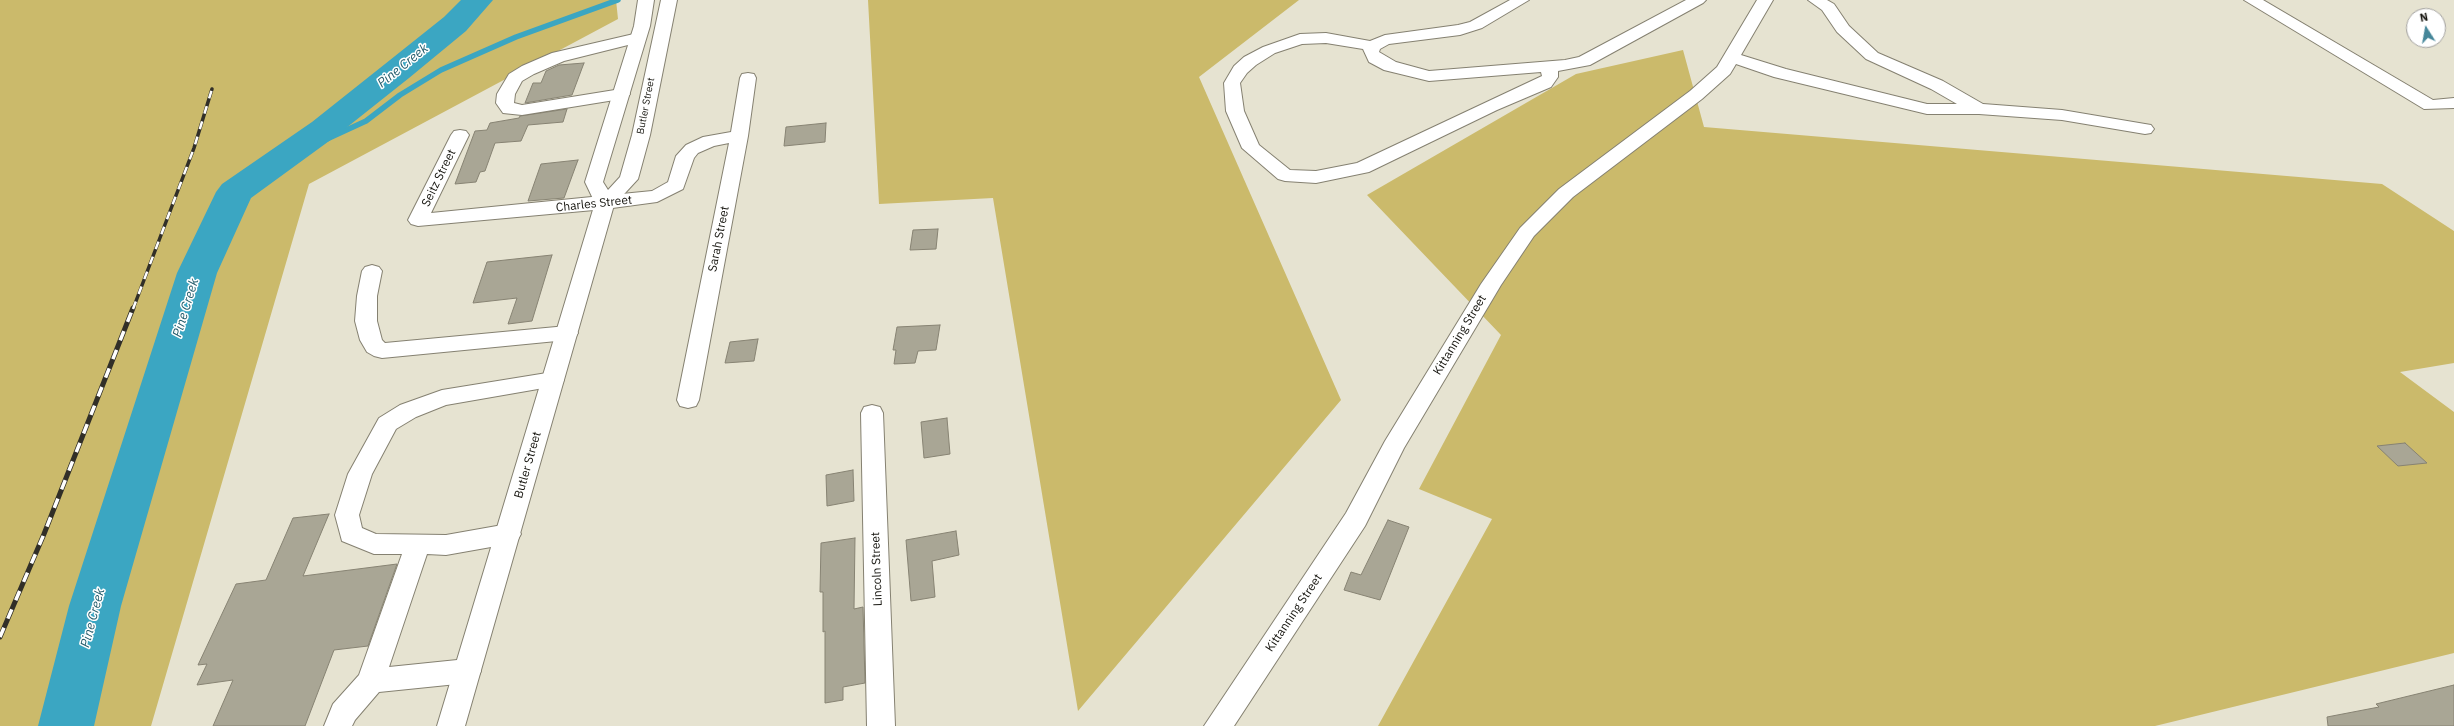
<!DOCTYPE html>
<style>
body{margin:0}
#map{position:relative;width:2454px;height:726px;overflow:hidden;background:#e6e3d1;font-family:"IBM Plex Sans",sans-serif}
canvas{display:block}
.north{position:absolute;left:2406px;top:8px;width:40px;height:40px;box-sizing:border-box;background:#fff;border:1px solid #a2a19f;border-radius:50%;rotate:349deg;font-size:11px;font-weight:700;line-height:16px;text-align:center;color:#16150f}
.north::after{content:'';display:block;margin:auto;width:14px;height:18px;background:#458699;clip-path:polygon(50% 0,100% 100%,50% 72%,0 100%)}
</style>
<div id="map">
<canvas width="2454" height="726"></canvas>
<div class="north">N</div>
</div>
<script>
const ctx = document.querySelector('canvas').getContext('2d');
ctx.lineJoin = 'round';
function fillPath(path, color) { ctx.fillStyle = color; ctx.fill(path, 'evenodd'); }
const toPath = rows => new Path2D(rows.map(r => 'M' + r).join(''));
function strokePath(path, color, width, dash) { ctx.strokeStyle = color; ctx.lineWidth = width; ctx.lineCap = dash ? 'butt' : 'round'; ctx.setLineDash(dash || []); ctx.stroke(path); }
function drawText(font, color, halo, rows, align = 'center') {
  ctx.font = font + ' "IBM Plex Sans",sans-serif'; ctx.lineWidth = 3; ctx.setLineDash([]); ctx.textBaseline = 'middle'; ctx.strokeStyle = halo; ctx.fillStyle = color; for (const [text, x, y, turn = 0] of rows) {
    ctx.save(); ctx.translate(x, y); ctx.rotate((+turn || 0) * Math.PI / 180); ctx.textAlign = isNaN(turn) ? turn : align; if (halo) ctx.strokeText(text, 0, 0); ctx.fillText(text, 0, 0); ctx.restore();
  }
}
fillPath(toPath([
 [0,0,616,0,618,19,309,184,151,726,0,726],
 [868,0,1299,0,1199,77,1341,400,1078,711,993,198,879,204],
 [1683,50,1704,127,2382,184,2454,231,2454,363,2400,372,2454,412,2454,653,2155,726,1378,726,1492,519,1419,489,1501,335,1367,195,1576,74]
]), '#cbba6b');
strokePath(toPath([
 [277,162,366,121,400,95,441,70,516,37,618,0]
]), '#3ba6c2', 5.5);
fillPath(toPath([
 [461,0,493,0,466,31,409,78,336,136,251,198,217,273,121,606,94,726,38,726,69,606,177,273,216,192,222,184,312,122,385,64,444,17,461,0]
]), '#3ba6c2');
const building = toPath([
 [584,63,572,95,525,103,533,83,541,83,546,71,559,65,584,63],
 [567,109,563,122,528,125,521,141,495,143,485,171,480,172,476,182,455,184,475,131,487,130,490,123,519,118,520,116,567,109],
 [826,123,825,142,784,146,786,127,826,123],
 [578,160,564,198,528,201,541,164,578,160],
 [938,229,936,249,910,250,913,230,938,229],
 [552,255,532,321,508,324,517,298,473,303,487,262,552,255],
 [940,325,936,350,918,351,915,363,894,364,896,350,893,350,897,327,940,325],
 [758,339,754,361,725,363,730,342,758,339],
 [947,418,950,454,924,458,921,422,947,418],
 [2405,443,2427,463,2398,466,2377,446,2405,443],
 [853,470,854,501,827,506,826,475,853,470],
 [329,514,303,576,397,564,368,646,334,650,305,726,213,726,233,680,197,685,207,664,198,665,236,584,266,580,293,518,329,514],
 [1388,520,1409,527,1380,600,1344,590,1351,572,1361,575,1388,520],
 [956,531,959,555,932,561,935,597,911,601,906,540,956,531],
 [855,538,854,609,863,607,865,683,843,687,843,700,825,703,825,631,823,632,823,592,820,592,821,543,855,538],
 [2454,685,2454,726,2328,726,2327,717,2379,707,2376,704,2454,685]
]);
fillPath(building, '#a9a695');
strokePath(building, '#878373', 1);
const minor = toPath([
 [1510,0,1529,0,1482,28,1460,35,1389,44,1380,49,1379,52,1396,62,1429,71,1565,60,1579,57,1686,0,1706,0,1703,3,1590,65,1558,71,1558,77,1551,87,1497,110,1369,172,1316,183,1285,181,1278,179,1242,148,1226,111,1224,83,1234,66,1244,57,1263,47,1300,34,1326,33,1370,41,1385,35,1458,25,1470,22,1510,0],
 [1326,43,1363,49,1369,62,1384,70,1429,81,1541,72,1542,76,1357,163,1316,171,1290,170,1259,145,1244,111,1240,83,1247,73,1256,65,1275,53,1302,44,1326,43],
 [1757,0,1773,0,1741,55,1786,69,1927,104,1957,104,1931,89,1866,59,1837,32,1822,10,1808,0,1827,0,1834,4,1849,26,1878,53,1943,81,1983,104,2062,110,2145,124,2151,125,2154,129,2151,133,2145,134,2062,120,1979,114,1927,114,1774,77,1736,64,1730,74,1702,99,1573,197,1534,236,1501,285,1404,448,1365,526,1234,726,1204,726,1346,513,1385,441,1481,284,1520,228,1559,189,1690,91,1717,67,1757,0],
 [2244,0,2263,0,2433,100,2454,98,2454,108,2424,109,2244,0],
 [638,33,644,35,646,38,644,41,564,61,534,74,522,81,515,94,514,103,522,105,621,89,627,90,630,94,627,98,522,115,503,113,496,103,497,94,509,74,522,66,552,53,638,33],
 [748,73,754,74,756,78,748,136,699,400,696,406,688,408,680,406,677,400,729,143,714,146,698,153,694,158,683,189,657,202,605,209,418,226,411,224,408,220,451,135,454,131,460,130,466,131,469,135,431,213,652,191,668,182,676,156,686,145,703,137,731,132,740,78,742,74,748,73],
 [372,265,379,267,382,271,377,296,377,321,382,340,385,343,567,326,575,328,578,333,575,338,567,340,382,358,374,356,367,352,360,340,355,321,357,296,362,271,365,267,372,265],
 [553,372,561,375,564,380,561,385,446,405,416,417,396,429,372,474,359,515,362,528,376,534,446,535,508,524,517,527,521,534,517,541,508,544,446,555,427,554,389,667,467,659,477,663,481,671,477,679,467,683,379,692,355,720,352,726,324,726,333,704,359,675,402,554,374,554,342,541,335,515,348,474,379,418,400,405,442,390,553,372],
 [872,405,880,407,883,413,895,726,867,726,861,413,864,407,872,405]
]);
const highway = toPath([
 [638,0,654,0,650,26,603,182,608,190,620,177,632,135,661,0,677,0,650,135,638,179,614,205,465,726,437,726,595,203,585,182,634,26,638,0]
]);
strokePath(minor, '#858171', 2);
strokePath(highway, '#858171', 2);
fillPath(minor, '#fff');
fillPath(highway, '#fff');
const railFar1 = toPath([
 [133,309,194,148,212,89]
]);
const rail = toPath([
 [0,637,44,534,133,308]
]);
strokePath(railFar1, '#312f28', 3.5);
strokePath(rail, '#312f28', 5);
strokePath(railFar1, '#fff', 2.5, [8]);
strokePath(rail, '#fff', 3.5, [10]);
drawText('10px', '#16150f', '#fff', [
 ["Butler Street",646,106,-79]
]);
drawText('12px', '#16150f', '#fff', [
 ["Seitz Street",439,178,-64],
 ["Charles Street",594,204,-6],
 ["Sarah Street",719,239,-79],
 ["Kittanning Street",1460,335,-59],
 ["Butler Street",528,465,-74],
 ["Lincoln Street",877,569,-92],
 ["Kittanning Street",1294,613,-56]
]);
drawText('italic 13px', '#245d6c', '#fff', [
 ["Pine Creek",403,66,-39],
 ["Pine Creek",186,308,-73],
 ["Pine Creek",93,618,-75]
]);
</script>
